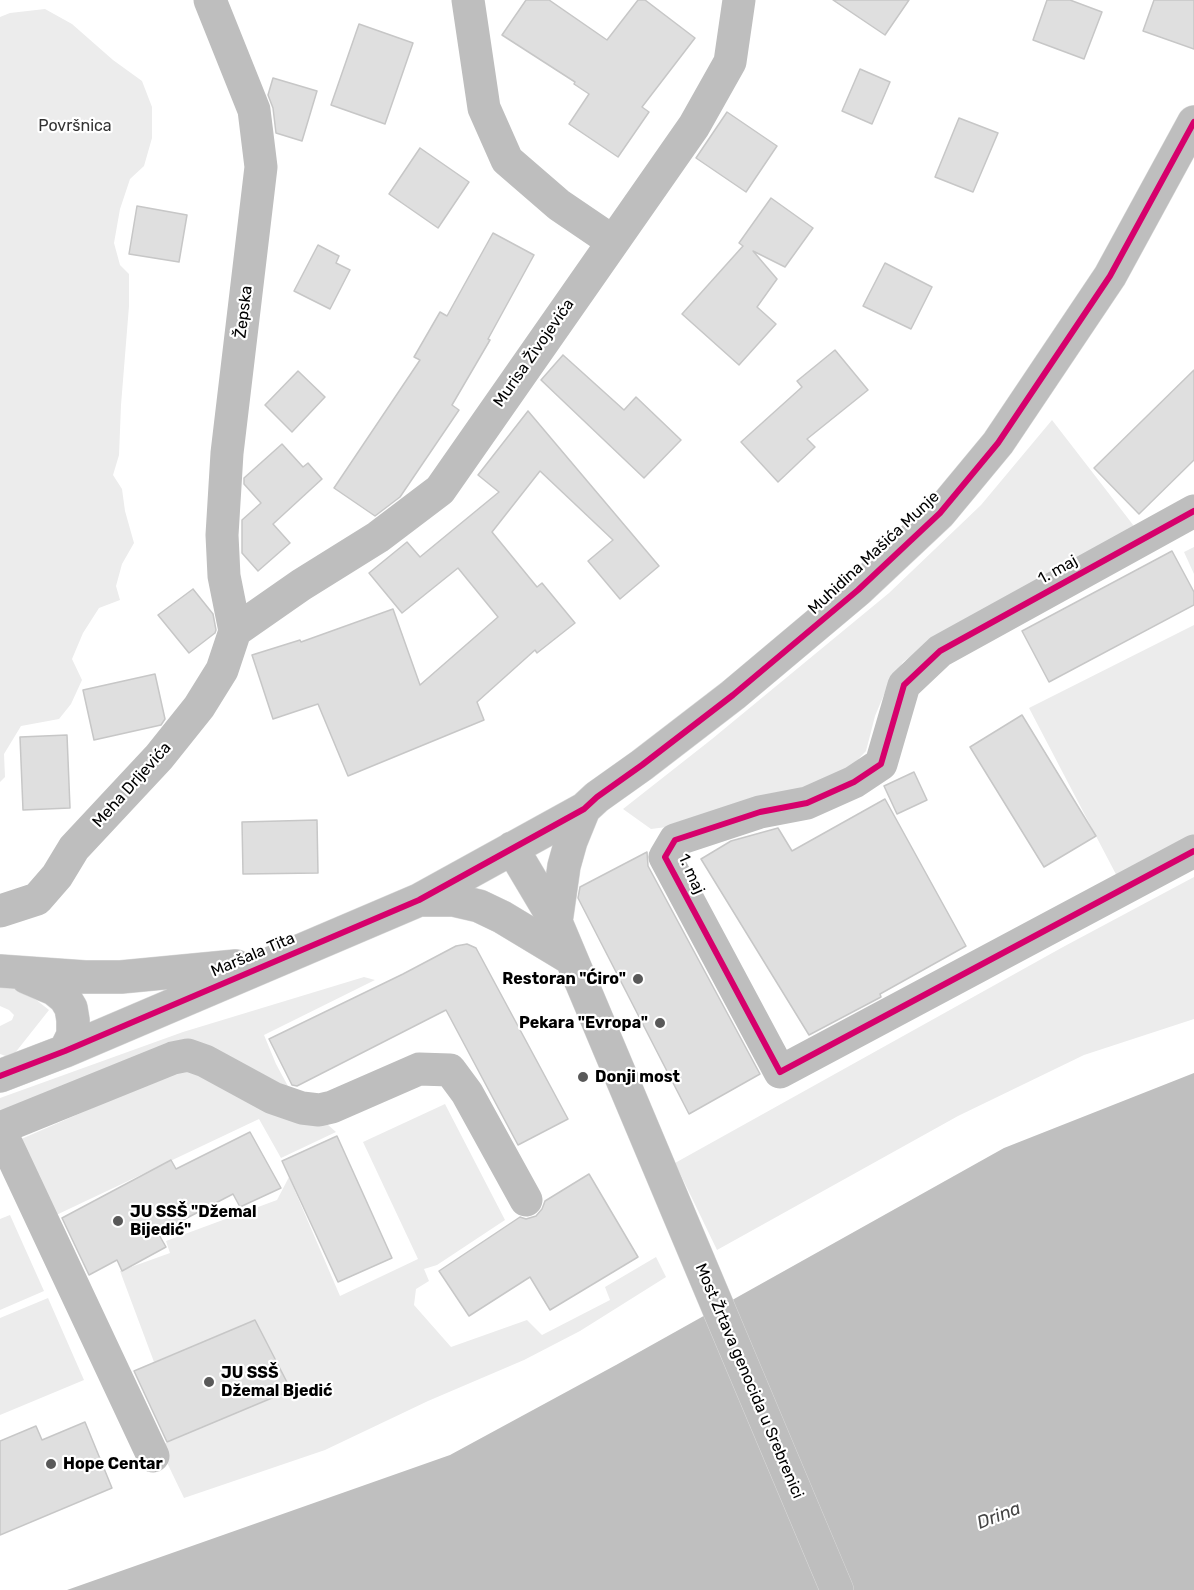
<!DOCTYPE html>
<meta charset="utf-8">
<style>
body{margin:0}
canvas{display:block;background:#fff}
</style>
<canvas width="1194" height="1590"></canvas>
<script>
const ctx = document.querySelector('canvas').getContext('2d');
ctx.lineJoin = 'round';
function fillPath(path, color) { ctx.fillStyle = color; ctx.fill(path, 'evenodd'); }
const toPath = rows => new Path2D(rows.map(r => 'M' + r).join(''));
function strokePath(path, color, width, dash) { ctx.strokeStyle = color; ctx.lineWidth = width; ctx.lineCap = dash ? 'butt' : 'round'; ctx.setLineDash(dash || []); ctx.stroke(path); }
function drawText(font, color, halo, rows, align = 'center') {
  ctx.font = font + ' Rubik,sans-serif'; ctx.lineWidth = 4.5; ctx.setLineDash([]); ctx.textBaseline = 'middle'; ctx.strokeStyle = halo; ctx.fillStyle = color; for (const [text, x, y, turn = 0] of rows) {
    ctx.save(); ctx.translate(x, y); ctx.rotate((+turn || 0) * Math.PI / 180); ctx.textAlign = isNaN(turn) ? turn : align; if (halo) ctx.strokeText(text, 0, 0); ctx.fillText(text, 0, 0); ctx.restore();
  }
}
fillPath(toPath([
 [45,9,72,24,113,60,142,81,152,107,152,138,144,166,130,179,120,209,114,243,120,265,129,274,129,306,121,405,119,455,113,475,122,489,125,511,134,543,122,564,116,586,120,600,99,608,83,633,72,659,82,680,71,704,59,719,21,726,4,754,5,777,0,782,0,17,10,13],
 [1052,420,1137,530,924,647,903,662,888,685,875,716,866,751,844,774,690,824,651,829,623,809,712,739,889,593,981,505],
 [1194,547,1194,574,1184,552],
 [1194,625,1194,842,1120,882,1029,708],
 [1194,877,1194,1019,1084,1055,958,1116,717,1250,675,1163,1063,947],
 [364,977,375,980,264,1035,276,1064,296,1101,189,1044,0,1113,0,1098,183,1032],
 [0,987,20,987,49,1010,11,1058,0,1054,0,1026,12,1020,14,1015,9,1010,0,1006],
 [184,1068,327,1124,336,1132,281,1158,259,1119,52,1217,19,1140],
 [445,1104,505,1220,437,1265,424,1269,429,1281,416,1289,414,1305,451,1347,527,1320,542,1335,610,1300,605,1287,656,1257,666,1277,580,1331,524,1360,428,1401,325,1450,184,1498,159,1446,291,1389,255,1320,154,1362,120,1271,170,1253,166,1241,277,1200,289,1177,340,1296,418,1259,363,1142],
 [10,1215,44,1291,0,1310,0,1219],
 [48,1298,84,1380,0,1415,0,1318]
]), '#ececec');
fillPath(toPath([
 [1194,1073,1194,1590,67,1590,450,1455,616,1365,1004,1148]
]), '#bfbfbf');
const building = toPath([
 [526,0,549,0,607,40,638,0,645,0,695,38,642,107,649,112,618,157,569,124,589,94,574,84,575,82,502,35,526,0],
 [833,0,909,0,885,35,833,0],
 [1047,0,1070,0,1102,12,1084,59,1033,40,1047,0],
 [1154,0,1194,0,1194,49,1143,31,1154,0],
 [359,24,413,43,385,124,331,105,359,24],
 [860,69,890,82,872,124,842,111,860,69],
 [273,78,317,91,302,141,276,133,273,108,268,95,273,78],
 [727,112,777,146,746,192,696,158,727,112],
 [959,118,998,133,973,192,935,177,959,118],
 [420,148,469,182,438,228,389,194,420,148],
 [771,198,813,228,785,267,753,251,777,279,757,307,776,324,739,365,682,314,743,246,739,243,771,198],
 [137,206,187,215,179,262,129,254,137,206],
 [493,233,534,255,488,339,490,340,452,405,459,410,400,497,375,516,334,488,420,360,414,357,440,312,447,316,493,233],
 [318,245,339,256,336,263,350,270,330,309,294,291,318,245],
 [885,263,932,287,911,329,863,306,885,263],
 [835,350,868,390,807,439,815,447,778,482,741,442,802,387,797,381,835,350],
 [563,355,624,410,636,397,681,440,644,478,541,380,563,355],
 [1194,370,1194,460,1139,514,1094,468,1194,370],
 [298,371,325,397,292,432,265,405,298,371],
 [528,411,659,566,620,599,588,561,613,540,540,471,492,532,537,587,542,583,575,623,537,653,535,650,477,702,484,720,348,776,318,704,273,719,252,655,300,640,301,642,393,609,420,685,498,617,458,568,402,613,369,573,407,542,420,557,499,492,478,475,528,411],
 [282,444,303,467,308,463,322,479,273,524,290,543,258,571,242,553,242,520,261,503,244,484,244,478,282,444],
 [1172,551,1194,592,1194,605,1049,682,1022,631,1172,551],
 [193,589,213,614,216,630,215,633,189,653,158,615,193,589],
 [155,674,165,719,161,725,94,740,83,690,155,674],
 [1022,715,1096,836,1044,867,970,747,1022,715],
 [67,735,70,808,23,810,20,737,67,735],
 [914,772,927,800,897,814,884,786,914,772],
 [885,799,966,946,880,994,881,997,809,1035,701,859,731,841,778,828,792,851,885,799],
 [317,820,318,873,243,874,242,822,317,820],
 [647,852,648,866,760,1074,689,1114,578,898,580,887,647,852],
 [467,944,476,948,568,1119,518,1145,446,1010,297,1086,292,1085,269,1039,403,974,456,946,467,944],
 [250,1132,281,1188,240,1207,233,1194,158,1233,166,1247,122,1271,117,1260,89,1275,62,1218,171,1160,176,1169,250,1132],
 [337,1136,392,1258,338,1282,282,1161,337,1136],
 [589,1174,638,1257,550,1310,530,1277,469,1316,439,1271,520,1217,526,1219,536,1216,542,1209,545,1201,589,1174],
 [255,1320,291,1390,167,1442,134,1371,255,1320],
 [85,1422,112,1488,0,1535,0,1441,36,1426,42,1440,85,1422]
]);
fillPath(building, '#dfdfdf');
strokePath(building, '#c7c7c7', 1.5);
const major = toPath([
 [512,848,556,922,837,1590],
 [419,900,453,900,479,906,502,917,570,958],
 [556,922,564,866,571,841,584,809],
 [0,971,85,977,121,977,236,966],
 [26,977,54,989,65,998,71,1008,73,1020,73,1035,65,1051],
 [0,1076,65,1051,419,900,584,809,597,797,642,765,733,695,858,590,940,513,998,443,1110,276,1194,122]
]);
strokePath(major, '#dbdbdb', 34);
strokePath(toPath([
 [468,0,484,108,507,160,559,205,612,241],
 [1194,511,940,651,904,685,881,764,854,782,807,803,760,812,675,840,665,857,780,1072,1194,851],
 [235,631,301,585,378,537,440,490,694,126,730,62,739,0],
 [0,911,37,899,57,876,74,848,159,757,199,707,222,670,235,631,224,576,222,535,227,453,261,167,254,110,210,0],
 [0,1128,173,1058,188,1055,205,1061,273,1098,302,1108,319,1110,332,1107,419,1069,450,1070,467,1093,526,1200],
 [0,1130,153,1456]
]), '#bebebe', 33);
strokePath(major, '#bebebe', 33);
strokePath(toPath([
 [1194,511,940,651,904,685,881,764,854,782,807,803,760,812,675,840,665,857,780,1072,1194,851],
 [0,1076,65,1051,419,900,584,809,597,797,642,765,733,695,858,590,940,513,998,443,1110,276,1194,122]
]), '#d6006c', 6);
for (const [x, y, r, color] of [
 [638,979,6,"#595959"],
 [660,1023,6,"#595959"],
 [583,1077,6,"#595959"],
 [118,1221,6,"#595959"],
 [209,1382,6,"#595959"],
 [51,1464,6,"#595959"]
]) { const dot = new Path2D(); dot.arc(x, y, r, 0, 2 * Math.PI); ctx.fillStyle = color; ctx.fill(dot); strokePath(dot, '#fff', 2); }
drawText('16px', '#333', '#fff', [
 ["Površnica",75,126]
]);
drawText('16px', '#000', '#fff', [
 ["Žepska",244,312,-83],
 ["Murisa Živojevića",534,353,-55],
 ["Muhidina Mašića Munje",874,553,-43],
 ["1. maj",1058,570,-29],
 ["Meha Drljevića",132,785,-48],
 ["1. maj",691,874,66],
 ["Maršala Tita",253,955,-23],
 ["Most Žrtava genocida u Srebrenici",749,1381,67]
]);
drawText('bold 16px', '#000', '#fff', [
 ["Restoran \"Ćiro\"",626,979,"right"],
 ["Pekara \"Evropa\"",648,1023,"right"],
 ["Donji most",595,1077],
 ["JU SSŠ \"Džemal",130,1212],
 ["Bijedić\"",130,1230],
 ["JU SSŠ",221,1373],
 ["Džemal Bjedić",221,1391],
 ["Hope Centar",63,1464]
], 'left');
drawText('italic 18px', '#444', '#fff', [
 ["Drina",999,1516,-21]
]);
</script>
